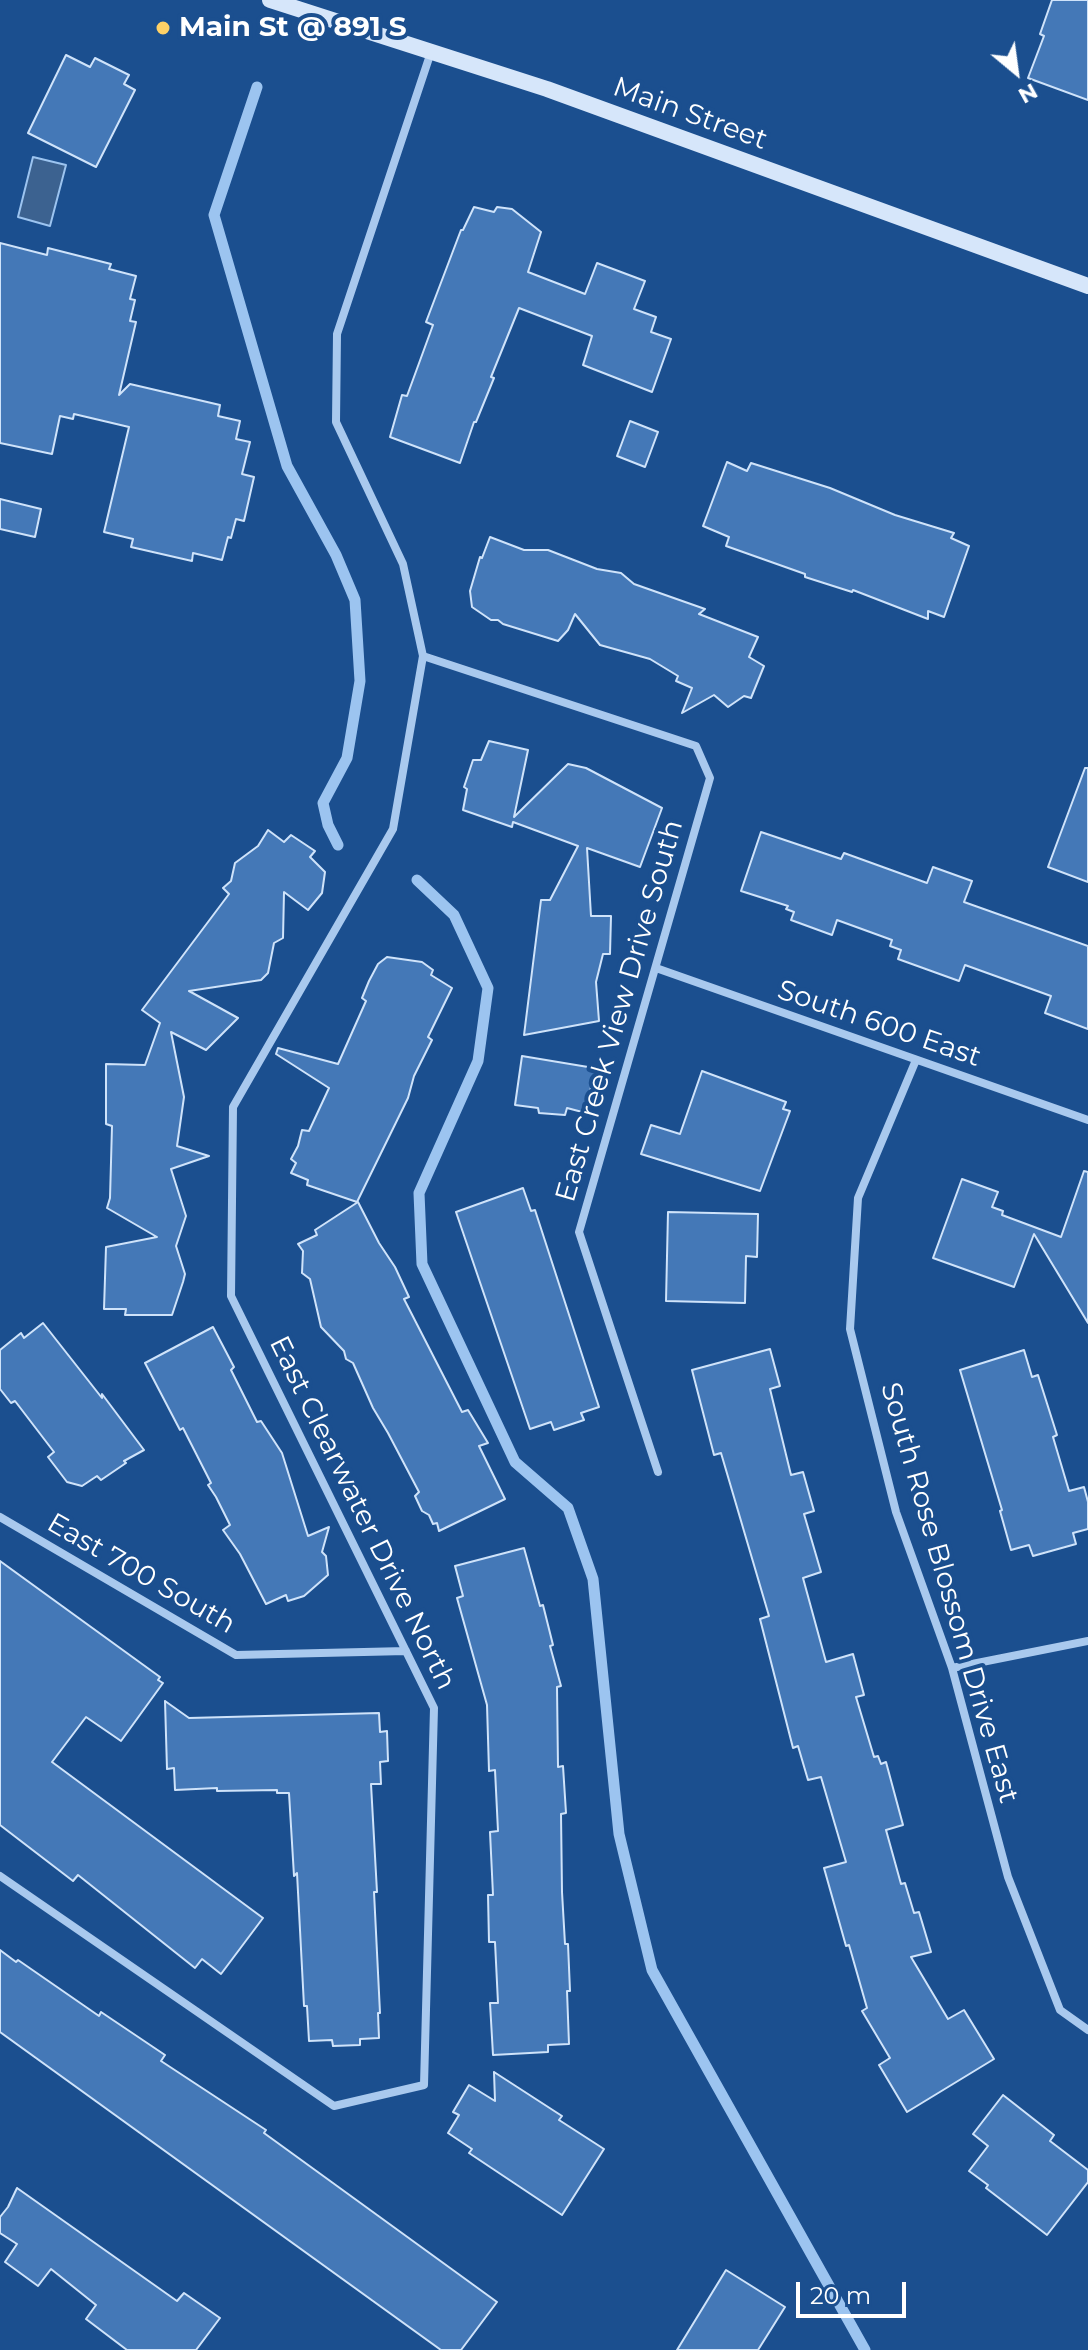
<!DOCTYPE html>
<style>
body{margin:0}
#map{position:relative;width:1088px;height:2350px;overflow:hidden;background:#1b4f8f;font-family:Montserrat,sans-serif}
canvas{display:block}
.north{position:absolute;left:976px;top:32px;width:80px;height:80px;-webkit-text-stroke:6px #1b4f8f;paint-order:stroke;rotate:151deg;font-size:22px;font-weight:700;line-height:32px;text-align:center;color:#fff}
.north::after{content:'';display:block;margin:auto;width:28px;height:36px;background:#fff;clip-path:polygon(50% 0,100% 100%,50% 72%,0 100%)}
.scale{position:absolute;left:796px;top:2282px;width:110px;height:36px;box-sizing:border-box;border:4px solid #fff;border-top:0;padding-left:10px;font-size:24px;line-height:28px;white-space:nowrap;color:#fff;-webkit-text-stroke:6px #1b4f8f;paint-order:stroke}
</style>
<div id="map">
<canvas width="1088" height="2350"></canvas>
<div class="north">N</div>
<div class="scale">20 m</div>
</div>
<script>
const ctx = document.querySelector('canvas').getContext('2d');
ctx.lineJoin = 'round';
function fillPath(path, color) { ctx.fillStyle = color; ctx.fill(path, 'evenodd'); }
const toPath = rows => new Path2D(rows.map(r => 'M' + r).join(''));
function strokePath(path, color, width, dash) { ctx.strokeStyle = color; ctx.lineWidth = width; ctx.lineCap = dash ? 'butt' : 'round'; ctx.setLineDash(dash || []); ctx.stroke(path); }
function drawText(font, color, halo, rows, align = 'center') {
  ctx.font = font + ' Montserrat,sans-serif'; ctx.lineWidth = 8; ctx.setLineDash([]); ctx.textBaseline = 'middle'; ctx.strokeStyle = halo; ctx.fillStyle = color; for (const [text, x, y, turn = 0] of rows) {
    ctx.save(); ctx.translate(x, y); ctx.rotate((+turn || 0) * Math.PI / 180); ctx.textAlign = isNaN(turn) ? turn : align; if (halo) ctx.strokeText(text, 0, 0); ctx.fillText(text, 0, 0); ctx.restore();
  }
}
const water = toPath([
 [33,157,66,165,50,226,18,217,33,157]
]);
fillPath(water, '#3c6290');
strokePath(water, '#9cc4f0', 2);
strokePath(toPath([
 [257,87,214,215,287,466,336,555,355,600,360,681,347,758,323,803,328,825,338,845],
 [417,880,454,915,488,988,478,1061,419,1193,422,1264,515,1462,568,1508,593,1579,619,1834,652,1970,865,2350]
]), '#9cc4f0', 11);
const building = toPath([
 [1052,0,1088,0,1088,100,1028,78,1044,36,1040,34,1052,0],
 [66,55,90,67,95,58,129,75,124,84,135,90,96,167,28,133,66,55],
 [474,207,494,212,497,207,512,209,541,232,528,272,585,294,597,263,645,281,634,309,656,317,651,332,671,339,652,392,583,365,592,336,519,308,491,377,494,378,476,422,474,422,460,463,390,437,402,395,407,396,433,325,426,322,461,230,463,230,474,207],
 [0,243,47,255,48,248,111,264,109,269,136,276,130,299,135,300,130,321,136,322,119,395,130,384,220,405,218,416,240,421,236,439,250,442,242,474,254,477,244,521,236,519,231,538,228,537,222,560,193,553,192,561,131,547,133,539,104,532,129,427,74,414,73,419,60,416,52,454,0,443,0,243],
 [630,421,658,432,645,467,617,456,630,421],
 [727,462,747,471,751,463,830,488,895,515,954,533,951,538,969,546,944,617,928,611,928,619,853,590,852,592,805,577,805,574,726,546,729,537,703,526,727,462],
 [0,499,41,509,35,537,0,529,0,499],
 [490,537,524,550,548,550,597,569,621,573,634,584,705,609,699,614,758,637,749,657,764,666,751,698,744,696,728,707,714,695,682,713,692,688,676,681,678,676,650,659,600,645,575,614,568,630,558,641,503,624,498,620,491,620,472,607,470,591,480,557,482,558,490,537],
 [489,741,528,750,514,817,568,764,586,768,662,808,640,867,587,848,591,916,611,916,610,954,603,954,596,982,599,1021,524,1035,541,900,550,900,578,846,513,822,512,827,463,810,467,789,464,787,473,760,481,760,489,741],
 [1085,768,1088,768,1088,882,1048,867,1085,768],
 [268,830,284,842,291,835,315,851,310,857,325,872,322,893,308,910,284,892,283,938,274,943,268,973,261,980,189,991,238,1018,206,1050,171,1032,184,1097,177,1146,209,1156,171,1169,186,1216,176,1246,185,1274,183,1282,172,1315,125,1315,126,1309,104,1309,106,1247,157,1237,107,1208,110,1198,112,1126,106,1124,106,1064,145,1065,160,1023,142,1010,229,894,223,888,231,881,235,863,258,846,268,830],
 [761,832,841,859,844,853,927,883,933,867,972,881,964,902,1088,946,1088,1029,1045,1013,1051,996,965,965,959,981,898,959,901,950,890,946,892,940,837,920,832,935,791,920,794,912,786,909,788,906,741,891,761,832],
 [387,957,422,962,433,970,431,975,452,988,428,1037,432,1040,414,1076,408,1098,357,1202,307,1185,308,1180,291,1173,296,1163,291,1159,298,1146,302,1130,309,1131,329,1088,276,1054,278,1048,338,1064,366,1001,362,998,369,981,378,964,387,957],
 [522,1056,600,1069,591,1087,586,1113,567,1108,565,1115,539,1113,538,1108,515,1105,522,1056],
 [702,1071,786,1102,783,1109,790,1111,760,1191,641,1154,651,1125,680,1134,702,1071],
 [1084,1171,1088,1172,1088,1323,1034,1234,1014,1287,933,1258,962,1179,998,1192,992,1207,1003,1211,1002,1215,1061,1237,1084,1171],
 [523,1188,531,1211,535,1210,599,1407,581,1413,584,1420,554,1430,551,1422,530,1429,456,1212,523,1188],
 [358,1202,379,1243,395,1267,409,1297,404,1299,462,1412,468,1410,488,1443,479,1446,505,1499,439,1531,437,1523,433,1524,429,1515,422,1511,415,1496,419,1492,388,1433,373,1408,353,1363,346,1359,344,1351,321,1327,310,1279,302,1273,303,1251,298,1244,317,1235,315,1230,358,1202],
 [668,1212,758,1214,757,1257,746,1256,745,1303,666,1301,668,1212],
 [43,1323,102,1398,102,1394,144,1450,124,1461,126,1463,101,1480,97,1476,82,1486,67,1482,48,1457,54,1452,15,1401,11,1403,0,1389,0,1350,21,1333,24,1338,43,1323],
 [213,1327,234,1367,231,1370,257,1422,261,1421,282,1453,308,1536,329,1527,322,1552,326,1556,328,1575,304,1596,288,1601,286,1595,266,1604,240,1554,223,1530,230,1525,216,1497,208,1485,211,1483,183,1428,180,1430,145,1363,213,1327],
 [770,1349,780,1386,770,1389,791,1475,803,1472,814,1511,804,1514,821,1572,803,1578,826,1662,853,1654,864,1695,856,1697,874,1757,878,1756,881,1764,886,1762,903,1825,886,1830,901,1884,905,1883,914,1913,919,1912,931,1952,911,1957,948,2019,964,2010,994,2059,907,2112,879,2065,890,2058,862,2011,867,2008,849,1945,846,1946,824,1868,846,1862,821,1777,808,1780,798,1746,793,1748,760,1619,769,1616,721,1453,714,1455,692,1370,770,1349],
 [1024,1350,1032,1377,1038,1375,1057,1435,1053,1437,1069,1491,1084,1487,1088,1502,1088,1529,1073,1533,1076,1544,1033,1556,1029,1545,1011,1550,1000,1511,1002,1510,960,1370,1024,1350],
 [524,1548,540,1606,543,1605,553,1645,550,1646,561,1686,557,1687,558,1767,563,1766,566,1813,561,1814,562,1892,565,1944,568,1944,570,1991,567,1991,569,2044,548,2045,548,2052,493,2055,490,2003,498,2003,495,1942,489,1942,488,1895,493,1895,490,1832,498,1831,495,1770,489,1771,487,1705,457,1598,463,1596,455,1566,524,1548],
 [0,1561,160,1677,158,1680,163,1683,121,1741,86,1717,52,1762,263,1918,221,1974,202,1959,195,1968,78,1875,73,1881,0,1825,0,1561],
 [165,1701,189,1718,379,1713,380,1732,387,1731,388,1761,380,1762,381,1784,371,1784,377,1892,374,1892,380,2013,378,2013,379,2038,360,2039,360,2045,333,2046,332,2040,309,2041,307,2006,304,2006,297,1873,294,1876,289,1793,277,1793,277,1790,217,1791,217,1788,175,1790,174,1768,167,1769,165,1701],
 [0,1950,16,1962,18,1960,99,2016,101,2012,165,2055,161,2061,266,2130,264,2133,497,2302,461,2350,441,2350,0,2032,0,1950],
 [494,2072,562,2116,559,2120,604,2149,562,2215,469,2153,472,2149,448,2133,459,2115,453,2112,469,2085,495,2101,494,2072],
 [1003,2095,1054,2135,1050,2141,1088,2170,1088,2182,1047,2235,986,2188,988,2185,969,2171,988,2146,973,2134,1003,2095],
 [17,2188,177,2301,184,2293,220,2318,196,2350,127,2350,86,2319,96,2305,51,2269,38,2286,5,2262,17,2244,0,2233,0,2217,8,2207,17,2188],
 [726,2270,785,2307,758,2350,677,2350,726,2270]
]);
fillPath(building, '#4478b7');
strokePath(building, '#cfe3fa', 2);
strokePath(toPath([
 [423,656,696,746,710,778,579,1232,658,1472],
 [656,968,1088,1120],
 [916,1060,858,1198,850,1329,896,1512,952,1668,1008,1877,1060,2010,1088,2030],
 [0,1517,236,1655,406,1651],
 [952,1668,1088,1641],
 [0,1876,334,2106,424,2085,434,1708,231,1296,233,1107,393,829,423,656,403,564,336,422,337,334,431,52]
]), '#a9c9ee', 8);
strokePath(toPath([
 [270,0,547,89,1088,286]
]), '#d6e6fa', 16);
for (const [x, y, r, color] of [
 [163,28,8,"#ffd166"]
]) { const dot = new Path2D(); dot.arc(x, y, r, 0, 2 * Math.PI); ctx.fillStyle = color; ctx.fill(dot); strokePath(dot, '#1b4f8f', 3); }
drawText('bold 28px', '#fff', '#1b4f8f', [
 ["Main St @ 891 S",179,28]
], 'left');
drawText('28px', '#fff', '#1b4f8f', [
 ["Main Street",690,114,20],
 ["East Creek View Drive South",620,1011,-74],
 ["South 600 East",879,1024,19],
 ["East Clearwater Drive North",362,1513,64],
 ["East 700 South",141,1574,30],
 ["South Rose Blossom Drive East",949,1593,74]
]);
</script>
